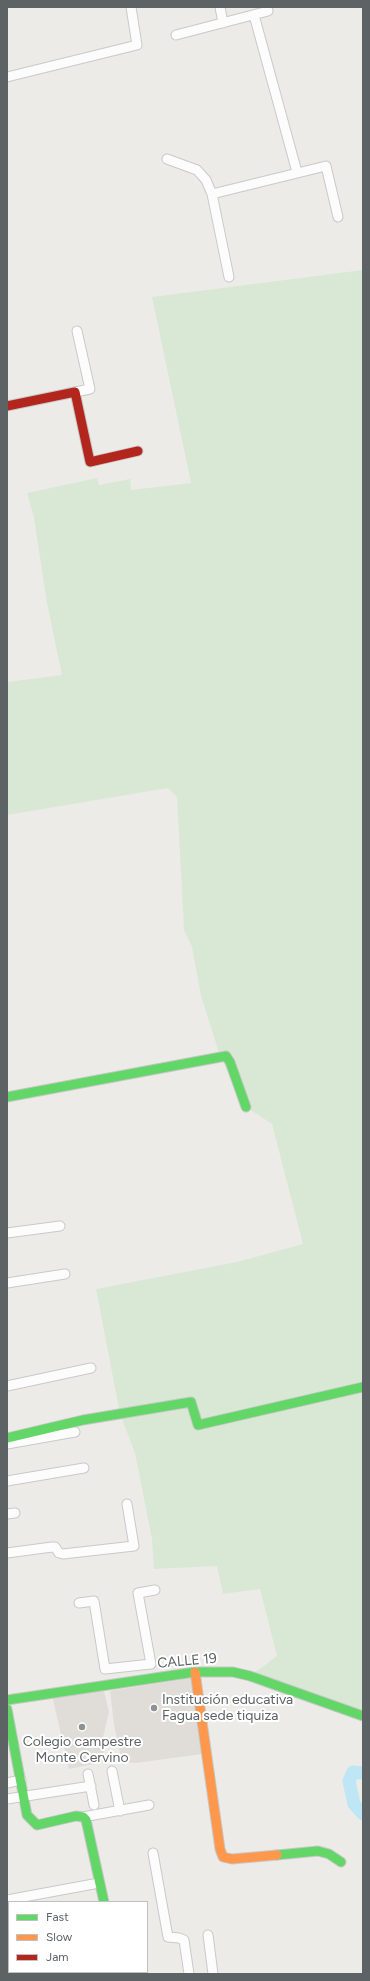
<!DOCTYPE html>
<meta charset="utf-8">
<style>
body{margin:0}
#map{position:relative;width:370px;height:1981px;overflow:hidden;background:#edebe8;font-family:Figtree,sans-serif}
canvas{display:block}
.frame{position:absolute;inset:0;border:8px solid #5d6265;pointer-events:none}
.legend{position:absolute;left:8px;top:1901px;width:140px;height:72px;box-sizing:border-box;background:#fff;border:1px solid #bec0c1;margin:0;padding:5px 7px;list-style:none;font-size:12px;color:#5d6265}
.legend li{display:flex;align-items:center;gap:8px;height:20px}
.legend b{width:20px;border:1px solid #bec0c1}
</style>
<div id="map">
<canvas width="370" height="1981"></canvas>
<div class="frame"></div>
<ul class="legend">
<li><b style="height:5px;background:#63d668"></b>Fast</li>
<li><b style="height:5px;background:#ff974d"></b>Slow</li>
<li><b style="height:5px;background:#b3261e"></b>Jam</li>
</ul>
</div>
<script>
const ctx = document.querySelector('canvas').getContext('2d');
ctx.lineJoin = 'round';
function fillPath(path, color) { ctx.fillStyle = color; ctx.fill(path, 'evenodd'); }
const toPath = rows => new Path2D(rows.map(r => 'M' + r).join(''));
function strokePath(path, color, width, dash) { ctx.strokeStyle = color; ctx.lineWidth = width; ctx.lineCap = dash ? 'butt' : 'round'; ctx.setLineDash(dash || []); ctx.stroke(path); }
function drawText(font, color, halo, rows, align = 'center') {
  ctx.font = font + ' Figtree,sans-serif'; ctx.lineWidth = 4; ctx.setLineDash([]); ctx.textBaseline = 'middle'; ctx.strokeStyle = halo; ctx.fillStyle = color; for (const [text, x, y, turn = 0] of rows) {
    ctx.save(); ctx.translate(x, y); ctx.rotate((+turn || 0) * Math.PI / 180); ctx.textAlign = isNaN(turn) ? turn : align; if (halo) ctx.strokeText(text, 0, 0); ctx.fillText(text, 0, 0); ctx.restore();
  }
}
fillPath(toPath([
 [191,1678,202,1754,136,1763,122,1762,114,1725,110,1691],
 [104,1691,109,1712,102,1741,105,1762,69,1769,52,1695]
]), '#e0ddd8');
fillPath(toPath([
 [363,270,363,1716,250,1676,277,1656,260,1589,223,1594,217,1566,154,1569,152,1539,135,1453,120,1414,96,1289,237,1262,303,1244,272,1124,246,1107,220,1056,201,996,192,947,184,930,177,797,168,788,7,815,7,682,62,675,47,603,34,518,27,493,97,478,99,485,130,479,131,490,191,483,152,297]
]), '#d9e8d4');
strokePath(toPath([
 [363,1773,353,1772,349,1781,354,1804,363,1814]
]), '#bee6f5', 13);
const street = toPath([
 [220,7,223,23],
 [254,15,297,172],
 [176,35,268,11,267,7],
 [7,77,137,45,131,7],
 [167,159,197,170,206,180,212,194,229,277],
 [212,194,326,166,338,217],
 [75,392,90,389,77,331],
 [7,1233,60,1226],
 [7,1283,65,1274],
 [7,1386,91,1368],
 [7,1444,75,1432],
 [7,1481,84,1468],
 [7,1514,15,1513],
 [7,1553,52,1547,55,1547,59,1553,63,1554,134,1546,127,1504],
 [79,1603,94,1601,105,1669,151,1664,138,1593,155,1590],
 [112,1771,120,1811],
 [88,1774,94,1805],
 [7,1783,21,1780],
 [7,1799,91,1786],
 [83,1817,149,1805],
 [153,1853,168,1937,179,1938,184,1940,189,1974],
 [7,1900,99,1883],
 [7,1925,9,1924],
 [208,1935,213,1974],
 [7,1972,9,1971]
]);
const fast = toPath([
 [7,1097,226,1056,230,1062,246,1107],
 [7,1438,83,1420,191,1402,198,1425,363,1387],
 [7,1700,195,1672,233,1672,250,1676,363,1716],
 [7,1709,27,1815,37,1825,76,1816,83,1817,86,1820,104,1902],
 [277,1855,318,1851,329,1854,341,1862],
 [116,1972,116,1974]
]);
const slow = toPath([
 [195,1672,220,1849,223,1857,232,1859,277,1855]
]);
const jam = toPath([
 [7,406,75,392,90,462,138,451]
]);
strokePath(street, '#c9c9c8', 11);
strokePath(fast, '#c7c8c7', 11);
strokePath(slow, '#c7c8c7', 11);
strokePath(jam, '#c7c8c7', 11);
strokePath(street, '#fcfcfc', 9);
strokePath(fast, '#63d668', 9);
strokePath(slow, '#ff974d', 9);
strokePath(jam, '#b3261e', 9);
for (const [x, y, r, color] of [
 [154,1708,4,"#8f9293"],
 [82,1727,4,"#8f9293"]
]) { const dot = new Path2D(); dot.arc(x, y, r, 0, 2 * Math.PI); ctx.fillStyle = color; ctx.fill(dot); strokePath(dot, '#fff', 1.5); }
drawText('14px', '#5d6265', '#fff', [
 ["CALLE 19",187,1661,-5]
]);
drawText('14px', '#5d6265', '#fff', [
 ["Institución educativa",162,1700],
 ["Fagua sede tiquiza",162,1716],
 ["Colegio campestre",82,1742,"center"],
 ["Monte Cervino",82,1758,"center"]
], 'left');
</script>
